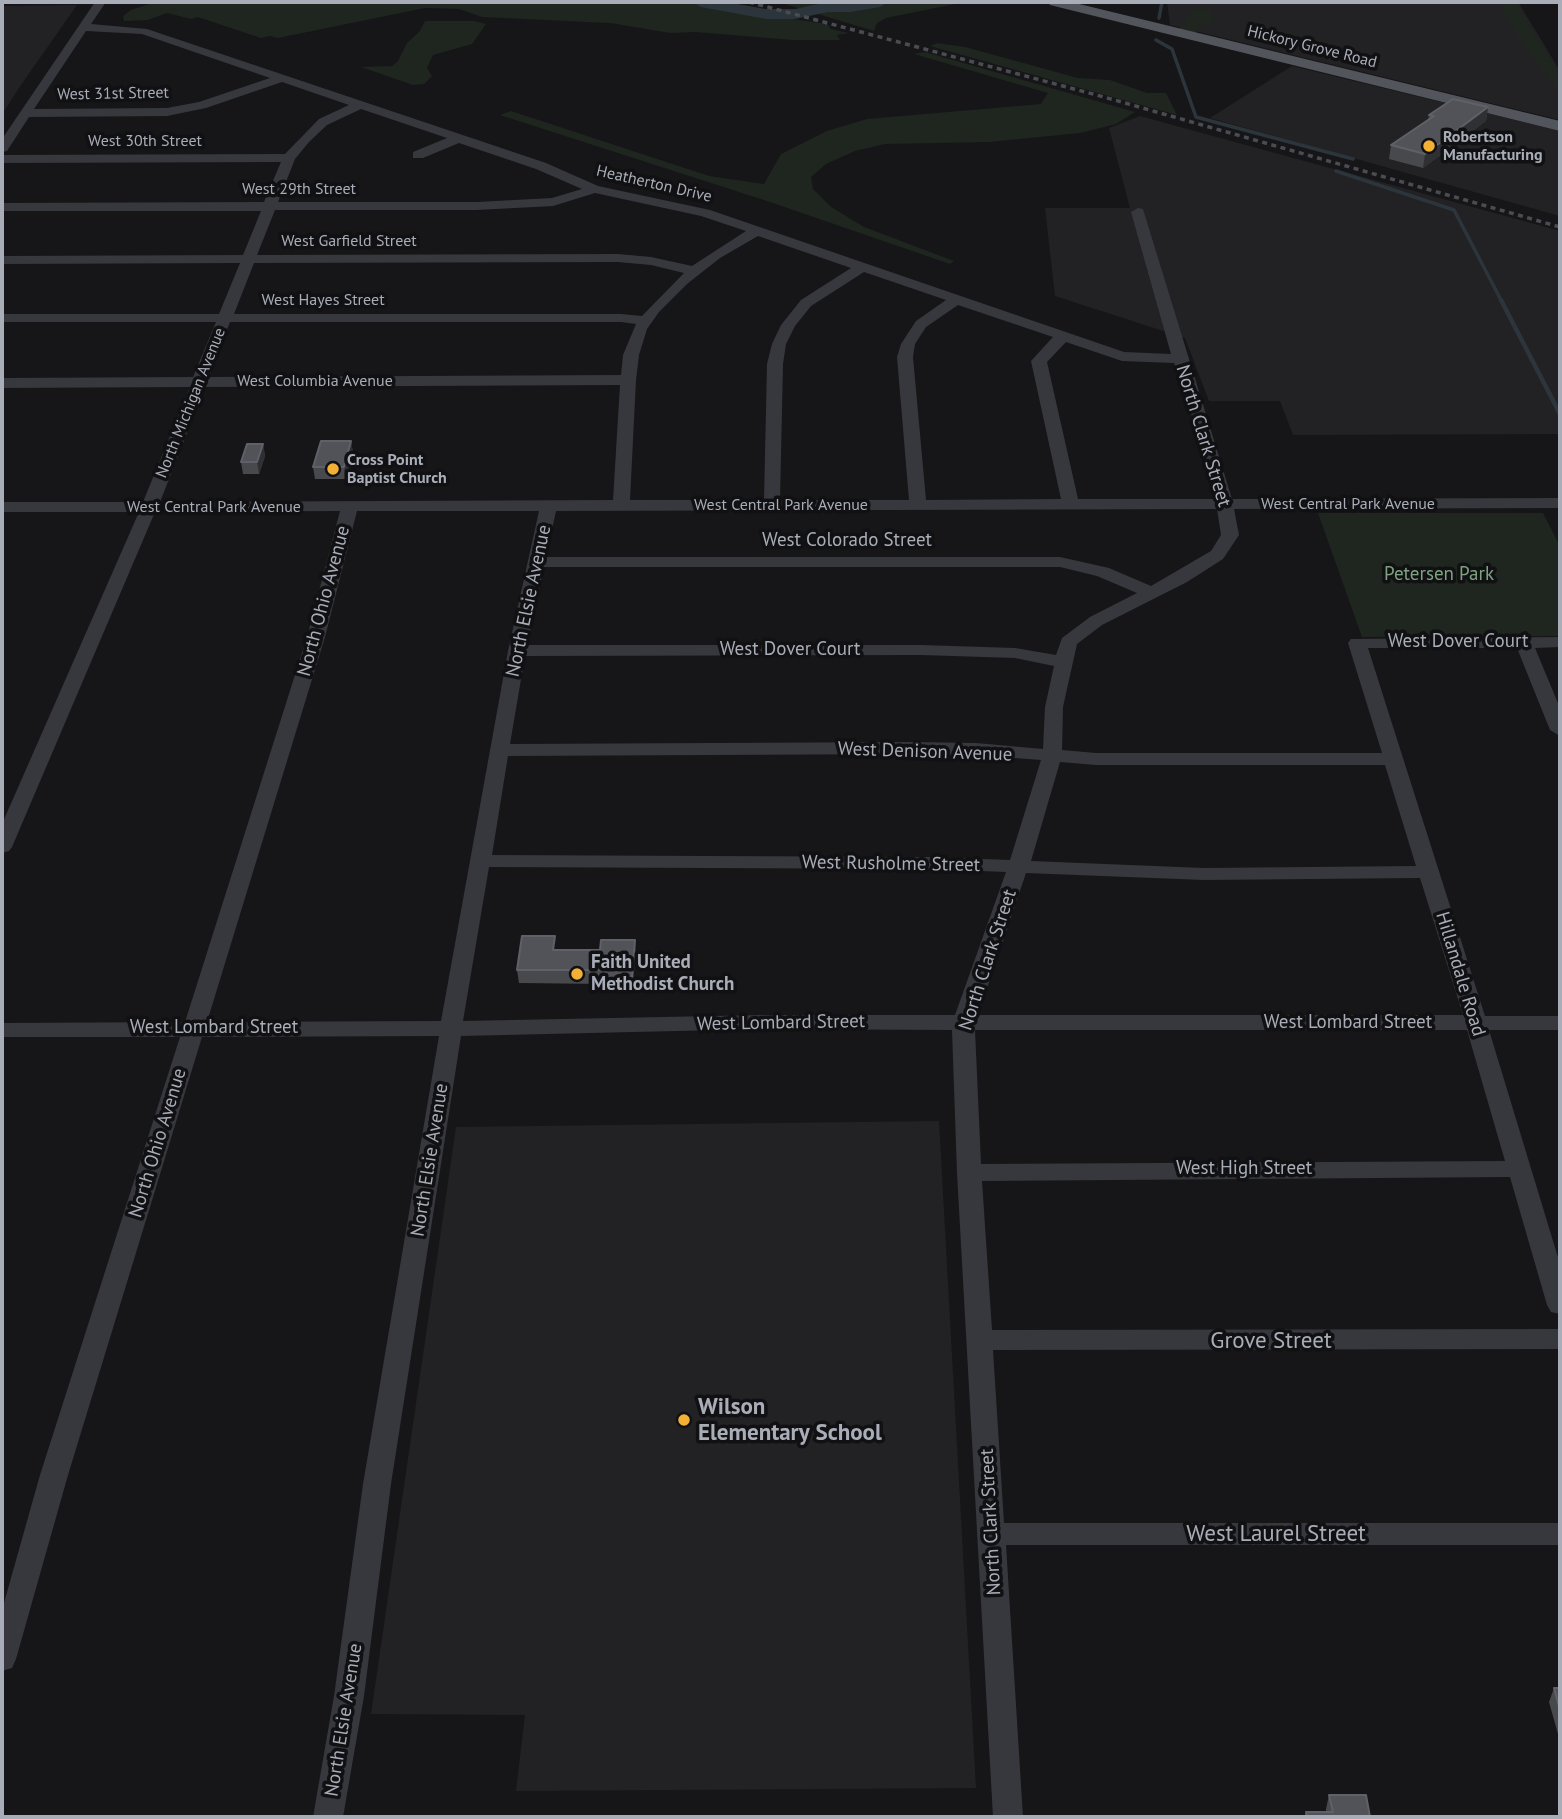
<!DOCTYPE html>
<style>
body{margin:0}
#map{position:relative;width:1562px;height:1819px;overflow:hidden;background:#161618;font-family:"PT Sans",sans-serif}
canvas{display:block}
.frame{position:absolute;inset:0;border:4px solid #a8adb8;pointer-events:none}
</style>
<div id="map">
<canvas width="1562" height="1819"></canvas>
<div class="frame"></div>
</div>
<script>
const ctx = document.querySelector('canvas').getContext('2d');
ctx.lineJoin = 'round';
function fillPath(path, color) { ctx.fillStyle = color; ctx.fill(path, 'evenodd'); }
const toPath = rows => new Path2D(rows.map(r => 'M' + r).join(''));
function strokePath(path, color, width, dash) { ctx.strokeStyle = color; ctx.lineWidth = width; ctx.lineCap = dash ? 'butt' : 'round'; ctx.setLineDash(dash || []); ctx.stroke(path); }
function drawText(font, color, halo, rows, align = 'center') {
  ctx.font = font + ' "PT Sans",sans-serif'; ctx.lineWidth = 7; ctx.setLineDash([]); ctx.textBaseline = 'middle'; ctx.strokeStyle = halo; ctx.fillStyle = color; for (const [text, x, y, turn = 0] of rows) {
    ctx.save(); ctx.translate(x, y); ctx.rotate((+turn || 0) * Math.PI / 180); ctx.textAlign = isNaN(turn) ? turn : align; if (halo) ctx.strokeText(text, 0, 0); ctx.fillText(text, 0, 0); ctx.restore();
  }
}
fillPath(toPath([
 [1167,2,1518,2,1560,71,1560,120,1170,25],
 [77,5,21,85,2,114,2,6],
 [1292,66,1560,131,1560,216,1210,118],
 [1140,116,1560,231,1560,434,1293,435,1280,401,1209,401,1185,338,1055,296,1045,208,1130,208,1109,128],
 [939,1121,976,1788,516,1791,525,1715,371,1714,456,1127]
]), '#222225');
fillPath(toPath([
 [150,2,717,2,786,18,827,24,831,29,849,33,837,35,840,40,793,40,695,32,670,33,610,23,482,17,459,9,425,8,278,38,270,36,261,38,198,17,191,19,167,13,148,20,124,21,123,16,131,10,152,3],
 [762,2,965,2,886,18,877,23,874,31,778,2],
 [1500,2,1515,2,1560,76,1560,90,1534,59,1504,16,1504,5],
 [1209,9,1215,23,1202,23,1196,33,1179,29,1192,10],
 [425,21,474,21,486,24,472,44,433,55,427,68,432,76,424,84,413,85,361,67,392,66,398,61,407,43,420,31],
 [937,43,965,47,1078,78,1110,80,1147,93,1166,93,1177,115,930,46],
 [925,52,1135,112,1116,124,1080,133,989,142,885,144,855,151,826,164,811,177,813,189,831,207,864,227,954,261,950,264,770,202,500,115,511,111,709,176,764,184,781,154,827,131,867,119,1041,104,1048,93,914,54],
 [1318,513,1543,513,1560,546,1560,636,1362,637]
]), '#1e261f');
strokePath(toPath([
 [1159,18,1162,2],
 [1156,40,1172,49,1196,117,1353,159],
 [1336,171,1454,210,1502,302]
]), '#2c353c', 3.5);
strokePath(toPath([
 [1501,300,1560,414]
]), '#2c353c', 4.5);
fillPath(toPath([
 [693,2,726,2,766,9,795,9,828,2,888,2,880,7,850,12,828,12,795,19,766,19,701,7,693,2]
]), '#2c353c');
fillPath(toPath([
 [95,2,106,2,91,24,147,29,546,163,598,186,710,210,1124,352,1171,354,1131,212,1138,208,1143,209,1232,499,1560,498,1560,508,1234,509,1239,535,1223,559,1187,582,1102,625,1077,644,1063,707,1062,750,1096,753,1382,753,1348,643,1351,639,1560,637,1560,647,1535,648,1560,708,1560,736,1550,730,1517,648,1368,648,1485,1016,1560,1016,1560,1030,1489,1030,1560,1264,1560,1314,1551,1312,1547,1305,1510,1177,982,1181,992,1330,1560,1329,1560,1349,993,1350,1004,1523,1560,1523,1560,1545,1006,1545,1023,1817,993,1817,957,1173,952,1030,763,1029,461,1036,391,1484,364,1696,343,1817,313,1817,334,1696,363,1484,439,1036,202,1037,68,1475,16,1659,12,1668,2,1671,2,1610,40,1475,180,1037,2,1037,2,1023,185,1022,307,637,340,511,155,512,12,847,9,851,2,853,2,824,139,512,2,512,2,502,143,502,190,387,2,388,2,378,193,377,216,322,2,322,2,314,219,314,240,263,2,264,2,256,243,255,261,211,2,211,2,203,264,202,281,162,2,163,2,155,285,154,319,119,349,105,282,82,206,108,167,116,29,117,7,151,2,152,2,139,95,2],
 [86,31,142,34,270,78,199,102,167,108,34,109,86,31],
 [361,109,447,138,413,152,413,158,423,158,459,143,536,169,582,189,552,198,477,202,278,202,295,159,309,142,327,125,361,109],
 [595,193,701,216,746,231,692,266,651,257,618,254,257,255,275,210,477,210,553,206,595,193],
 [758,236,851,268,801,300,781,325,772,344,767,364,764,500,630,500,636,380,639,355,647,329,659,312,687,284,720,258,758,236],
 [618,262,651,265,684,273,642,316,621,314,234,314,254,263,618,262],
 [864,272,946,300,916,321,901,344,897,357,909,500,780,500,783,364,786,344,795,326,811,306,864,272],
 [958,305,1053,337,1031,361,1061,499,926,500,913,357,915,344,926,327,958,305],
 [230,322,621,322,636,324,623,355,621,375,209,377,230,322],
 [1066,342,1122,361,1174,363,1182,381,1215,499,1078,499,1047,362,1066,342],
 [620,385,613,500,160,502,205,387,620,385],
 [1217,509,1221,535,1211,551,1151,586,1109,568,1060,557,546,557,556,511,1217,509],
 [357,511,539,511,508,651,441,1021,207,1022,325,637,357,511],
 [544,567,1060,567,1097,576,1137,593,1090,617,1062,638,1056,655,1015,648,921,645,527,645,544,567],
 [921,655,1015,658,1054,666,1045,707,1043,749,976,743,913,742,510,744,525,656,921,655],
 [913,754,976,755,1041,760,1010,860,929,857,492,855,508,756,913,754],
 [1060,762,1096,765,1385,765,1416,866,1204,868,1031,861,1060,762],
 [489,867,929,869,1006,872,955,1015,763,1015,463,1021,489,867],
 [1026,873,1204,880,1420,878,1463,1015,978,1015,1026,873],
 [975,1030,1467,1030,1505,1161,981,1164,975,1030]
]), '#37383d');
fillPath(toPath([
 [1048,2,1071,2,1560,121,1560,131,1050,5,1048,2]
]), '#53555c');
strokePath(toPath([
 [749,2,1104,97,1560,227]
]), '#4a4c52', 3.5, [5, 4.5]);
fillPath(toPath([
 [1488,107,1486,121,1423,168,1389,159,1391,145,1428,120,1429,115],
 [351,441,353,453,346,479,315,479,313,467],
 [263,444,265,456,259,474,243,474,241,462],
 [556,950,636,953,632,990,605,990,605,984,519,983,517,970],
 [1554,1688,1560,1688,1560,1741,1549,1702],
 [1329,1795,1370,1817,1304,1817,1306,1812,1326,1812,1326,1809]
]), '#47494d');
fillPath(toPath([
 [1488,107,1486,121,1423,168,1425,154],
 [351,441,353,453,346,479,344,467],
 [263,444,265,456,259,474,257,462],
 [635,940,636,953,632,990,632,977]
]), '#2f3033');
const building = toPath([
 [1453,99,1488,107,1425,154,1391,145,1434,116,1429,115,1453,99],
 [321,441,351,441,344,467,313,467,321,441],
 [247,444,263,444,257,462,241,462,247,444],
 [522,936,555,936,553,950,600,950,601,940,635,940,632,977,605,977,605,970,517,970,522,936],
 [1554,1688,1560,1688,1560,1710,1554,1688],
 [1329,1795,1366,1795,1370,1817,1307,1817,1306,1812,1333,1812,1329,1795]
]);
fillPath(building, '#525359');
strokePath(building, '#5f6168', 2);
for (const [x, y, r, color] of [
 [1429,146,7,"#f2b134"],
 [333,469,7,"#f2b134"],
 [577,974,7,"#f2b134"],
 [684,1420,7,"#f2b134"]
]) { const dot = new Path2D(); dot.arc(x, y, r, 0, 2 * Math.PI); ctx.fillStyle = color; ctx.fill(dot); strokePath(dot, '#111113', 2.5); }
drawText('16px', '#a8adb8', '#111113', [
 ["Hickory Grove Road",1312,47,14],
 ["West 31st Street",113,94,-1],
 ["West 30th Street",145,141],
 ["Heatherton Drive",654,184,13],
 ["West 29th Street",299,189],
 ["West Garfield Street",349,241],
 ["West Hayes Street",323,300],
 ["West Columbia Avenue",315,381],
 ["North Michigan Avenue",191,403,-68],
 ["West Central Park Avenue",1348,504],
 ["West Central Park Avenue",781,505],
 ["West Central Park Avenue",214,507]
]);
drawText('bold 16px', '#a8adb8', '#111113', [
 ["Robertson",1443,137],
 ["Manufacturing",1443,155],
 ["Cross Point",347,460],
 ["Baptist Church",347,478]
], 'left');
drawText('19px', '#a8adb8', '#111113', [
 ["North Clark Street",1203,436,73],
 ["West Colorado Street",847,541],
 ["North Ohio Avenue",324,601,-75],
 ["North Elsie Avenue",529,601,-78],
 ["West Dover Court",1458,642],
 ["West Dover Court",790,650],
 ["West Denison Avenue",925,752,2],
 ["West Rusholme Street",891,864,1],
 ["North Clark Street",988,960,-72],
 ["Hillandale Road",1460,974,73],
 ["West Lombard Street",781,1023,-1],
 ["West Lombard Street",1348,1023],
 ["West Lombard Street",214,1028],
 ["North Ohio Avenue",158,1143,-73],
 ["North Elsie Avenue",430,1160,-81],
 ["West High Street",1244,1169],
 ["North Clark Street",991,1522,-93],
 ["North Elsie Avenue",344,1720,-81]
]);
drawText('19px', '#7fa381', '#111113', [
 ["Petersen Park",1439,575]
]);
drawText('bold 19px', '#a8adb8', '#111113', [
 ["Faith United",591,963],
 ["Methodist Church",591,985]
], 'left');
drawText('23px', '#a8adb8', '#111113', [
 ["Grove Street",1271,1341],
 ["West Laurel Street",1276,1534]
]);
drawText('bold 23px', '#a8adb8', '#111113', [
 ["Wilson",698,1407],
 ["Elementary School",698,1433]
], 'left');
</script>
